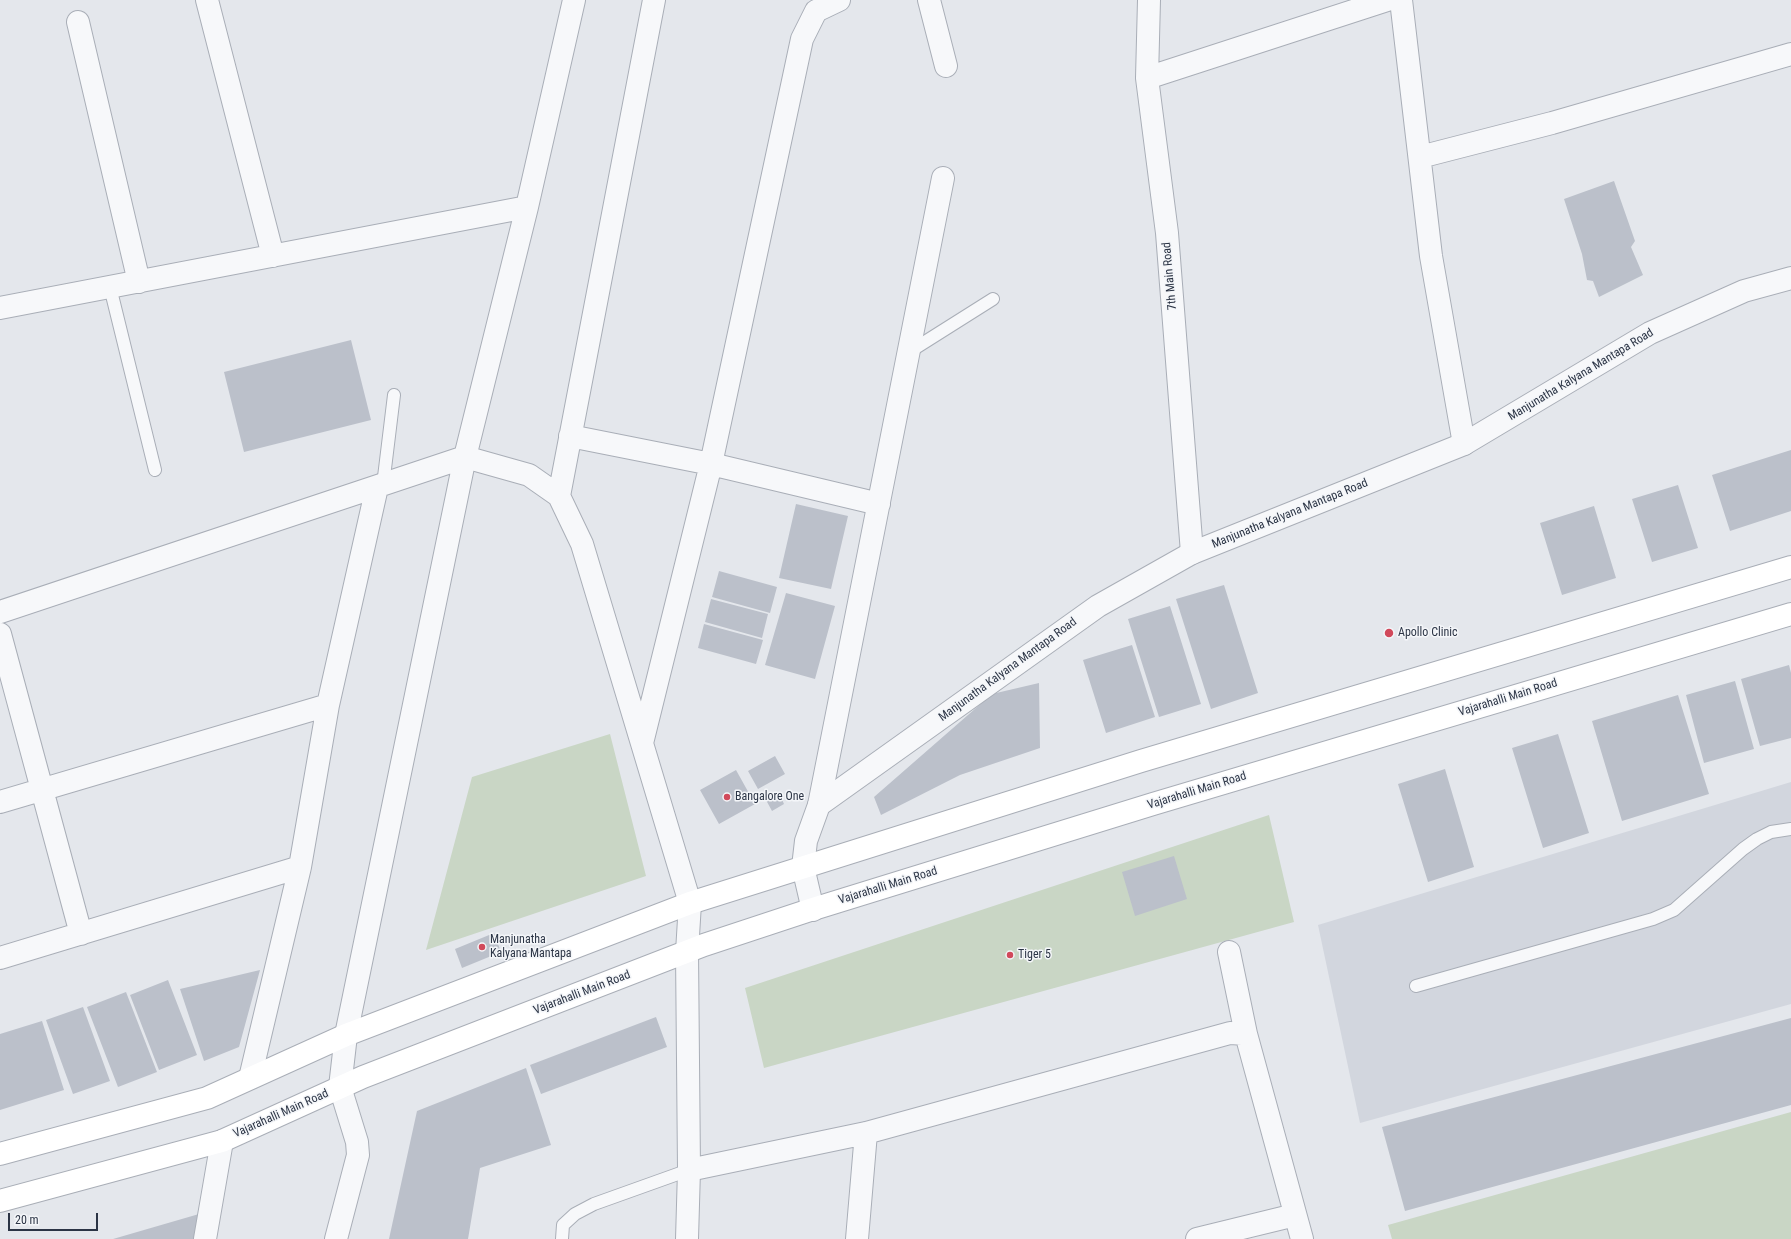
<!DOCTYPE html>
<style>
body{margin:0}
#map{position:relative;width:1791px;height:1239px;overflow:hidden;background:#e4e7ec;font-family:"Roboto Condensed",sans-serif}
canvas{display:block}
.scale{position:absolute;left:8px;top:1213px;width:90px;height:18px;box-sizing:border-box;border:2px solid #2b3445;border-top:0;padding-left:5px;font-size:12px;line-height:14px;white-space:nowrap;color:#2b3445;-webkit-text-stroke:3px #f4f6f9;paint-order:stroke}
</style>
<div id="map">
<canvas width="1791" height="1239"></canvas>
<div class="scale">20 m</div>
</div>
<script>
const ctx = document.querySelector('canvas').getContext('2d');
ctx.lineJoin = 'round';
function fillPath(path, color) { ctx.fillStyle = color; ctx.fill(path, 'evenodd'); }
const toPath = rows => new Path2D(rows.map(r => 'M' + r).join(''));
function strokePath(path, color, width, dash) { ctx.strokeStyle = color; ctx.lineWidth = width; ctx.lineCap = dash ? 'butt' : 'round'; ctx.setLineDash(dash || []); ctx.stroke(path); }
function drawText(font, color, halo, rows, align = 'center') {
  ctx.font = font + ' "Roboto Condensed",sans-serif'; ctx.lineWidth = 3; ctx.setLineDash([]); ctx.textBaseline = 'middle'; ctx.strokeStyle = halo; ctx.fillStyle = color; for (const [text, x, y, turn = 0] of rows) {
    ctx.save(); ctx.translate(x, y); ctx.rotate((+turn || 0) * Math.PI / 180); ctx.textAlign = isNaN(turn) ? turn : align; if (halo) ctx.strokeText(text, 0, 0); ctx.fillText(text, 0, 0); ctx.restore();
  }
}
fillPath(toPath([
 [1791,782,1791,1004,1360,1123,1318,925]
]), '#d2d6de');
fillPath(toPath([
 [610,734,646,876,426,950,472,777],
 [1269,815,1294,922,764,1068,745,988],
 [1791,1112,1791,1239,1392,1239,1388,1225]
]), '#c9d6c5');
fillPath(toPath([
 [1614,181,1635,241,1631,247,1643,275,1599,297,1593,281,1587,280,1582,254,1564,199],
 [351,340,371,420,244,452,224,372],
 [1791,450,1791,511,1730,531,1712,475],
 [1678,485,1698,548,1652,562,1632,499],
 [796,504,848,516,831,589,779,578],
 [1594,506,1616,578,1562,595,1540,523],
 [719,571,777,587,770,613,712,597],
 [1224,585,1258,693,1211,709,1176,599],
 [786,593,835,606,815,679,765,665],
 [711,599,768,614,762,638,705,622],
 [1170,606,1201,704,1159,717,1128,619],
 [704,624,763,640,756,664,698,648],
 [1132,645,1155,717,1106,733,1083,660],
 [1789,665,1791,673,1791,738,1760,746,1741,679],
 [1735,681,1754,749,1704,763,1686,695],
 [1039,683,1040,748,960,775,881,815,874,797,992,694],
 [1678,695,1709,794,1622,821,1592,721],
 [1558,734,1589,833,1543,848,1512,748],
 [775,756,785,774,758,789,748,771],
 [1445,769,1474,867,1428,882,1398,784],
 [736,770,755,804,719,824,700,790],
 [779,793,784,804,772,811,766,800],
 [1174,856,1187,899,1135,916,1122,872],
 [494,933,501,952,462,968,455,949],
 [260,970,239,1047,204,1061,180,989],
 [168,980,197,1055,159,1070,130,995],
 [126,992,157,1072,118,1087,87,1007],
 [83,1007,110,1081,73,1094,46,1020],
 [656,1017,667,1047,541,1094,530,1065],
 [1791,1018,1791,1105,1405,1211,1382,1127],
 [42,1021,64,1090,0,1110,0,1034],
 [526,1068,551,1145,480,1168,468,1239,389,1239,417,1111],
 [199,1214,196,1239,113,1239]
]), '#bbc0ca');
const service = toPath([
 [110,287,155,470],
 [909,352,993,299],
 [383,485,394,395],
 [1416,986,1653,919,1674,910,1743,849,1757,839,1771,832,1791,829],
 [562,1239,563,1225,575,1214,594,1204,689,1170]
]);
const minor = toPath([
 [207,0,273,256],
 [929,0,946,66],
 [1149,0,1147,78,1167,233,1192,553],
 [1401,0,1431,256,1464,444],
 [78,22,139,282],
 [1147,78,1387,0],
 [1420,157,1552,123,1791,54],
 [0,308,527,207],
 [570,436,711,464,879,504],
 [559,496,654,0],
 [0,612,465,457,529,475,559,496,582,544,690,903],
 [0,634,81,934],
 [642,743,711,464,802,39,816,11,839,0],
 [0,802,328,705],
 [819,805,943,178],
 [1229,952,1246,1034],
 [0,958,300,867],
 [346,1035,465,457,527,207,574,0],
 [250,1078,300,867,328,705,377,487],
 [689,1170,866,1133,1230,1033,1246,1034,1302,1239],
 [205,1239,222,1141],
 [857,1239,866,1133],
 [1197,1239,1295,1215]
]);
const tertiary = toPath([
 [813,910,803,867,806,841,819,805,1098,606,1192,553,1464,444,1650,333,1744,291,1791,278],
 [336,1239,358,1155,357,1142,340,1087,346,1035],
 [687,1239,689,1170,687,952,690,903]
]);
const secondary = toPath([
 [0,1154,207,1098,346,1035,690,903,1141,761,1791,567],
 [0,1201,222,1141,363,1077,704,945,810,910,1153,804,1791,614]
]);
strokePath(service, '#a9aeb7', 14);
strokePath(minor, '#a9aeb7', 24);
strokePath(tertiary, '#a9aeb7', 24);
strokePath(secondary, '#a9aeb7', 24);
strokePath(service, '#f7f8fa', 12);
strokePath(minor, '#f7f8fa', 22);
strokePath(tertiary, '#f7f8fa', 22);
strokePath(secondary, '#fff', 22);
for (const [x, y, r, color] of [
 [1389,633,5,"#d1495b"],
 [727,797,4,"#d1495b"],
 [482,947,4,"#d1495b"],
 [1010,955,4,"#d1495b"]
]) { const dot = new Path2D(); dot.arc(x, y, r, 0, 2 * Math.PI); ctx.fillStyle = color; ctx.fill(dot); strokePath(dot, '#f4f6f9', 1.5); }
drawText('12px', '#2b3445', '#f4f6f9', [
 ["7th Main Road",1170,276,-95],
 ["Manjunatha Kalyana Mantapa Road",1581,375,-31],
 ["Manjunatha Kalyana Mantapa Road",1290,514,-22],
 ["Manjunatha Kalyana Mantapa Road",1008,670,-36],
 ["Vajarahalli Main Road",1508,698,-17],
 ["Vajarahalli Main Road",1197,791,-17],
 ["Vajarahalli Main Road",888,886,-17],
 ["Vajarahalli Main Road",582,993,-21],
 ["Vajarahalli Main Road",281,1114,-24]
]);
drawText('12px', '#2b3445', '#f4f6f9', [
 ["Apollo Clinic",1398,633],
 ["Bangalore One",735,797],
 ["Manjunatha",490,940],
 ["Kalyana Mantapa",490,954],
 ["Tiger 5",1018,955]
], 'left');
</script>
